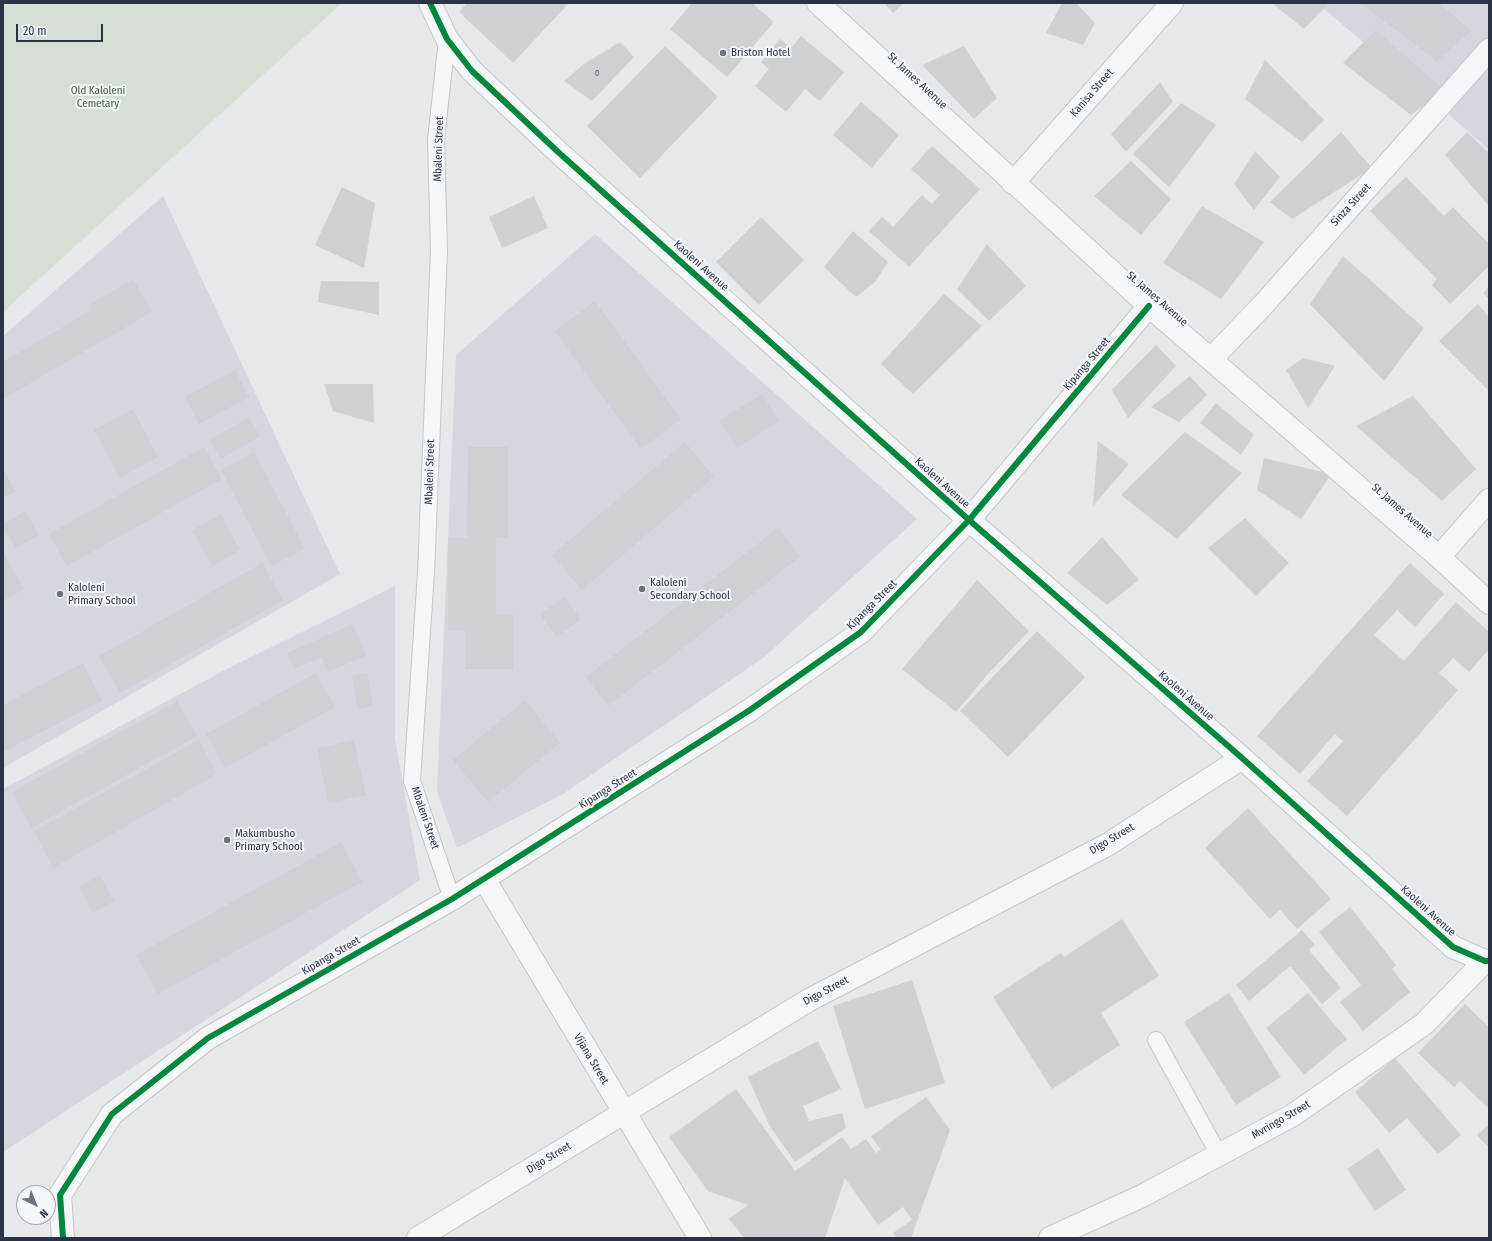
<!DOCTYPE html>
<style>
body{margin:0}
#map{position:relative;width:1492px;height:1241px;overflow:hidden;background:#e6e8ea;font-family:"Fira Sans Condensed",sans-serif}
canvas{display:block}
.frame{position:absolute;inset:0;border:4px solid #2b3445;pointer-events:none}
.north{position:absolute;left:16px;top:1185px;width:40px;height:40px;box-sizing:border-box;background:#f4f6f9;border:1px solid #a4a8b1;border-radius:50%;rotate:137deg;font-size:11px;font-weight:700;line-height:16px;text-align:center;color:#2b3445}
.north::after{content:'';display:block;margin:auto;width:14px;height:18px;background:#6c737f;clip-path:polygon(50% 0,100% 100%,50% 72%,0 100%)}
.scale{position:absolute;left:16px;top:24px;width:87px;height:18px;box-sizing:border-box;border:2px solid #2b3445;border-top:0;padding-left:5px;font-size:12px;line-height:14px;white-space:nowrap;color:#2b3445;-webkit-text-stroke:3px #f4f6f9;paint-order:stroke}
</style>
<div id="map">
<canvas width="1492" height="1241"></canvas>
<div class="frame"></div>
<div class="north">N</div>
<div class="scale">20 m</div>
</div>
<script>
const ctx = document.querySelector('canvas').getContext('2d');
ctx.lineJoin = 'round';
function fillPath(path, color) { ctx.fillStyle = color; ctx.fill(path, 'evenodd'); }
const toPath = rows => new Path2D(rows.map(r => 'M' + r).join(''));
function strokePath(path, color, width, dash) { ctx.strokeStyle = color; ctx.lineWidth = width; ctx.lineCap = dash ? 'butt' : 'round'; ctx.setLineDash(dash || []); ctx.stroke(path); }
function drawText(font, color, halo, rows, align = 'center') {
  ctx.font = font + ' "Fira Sans Condensed",sans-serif'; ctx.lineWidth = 4; ctx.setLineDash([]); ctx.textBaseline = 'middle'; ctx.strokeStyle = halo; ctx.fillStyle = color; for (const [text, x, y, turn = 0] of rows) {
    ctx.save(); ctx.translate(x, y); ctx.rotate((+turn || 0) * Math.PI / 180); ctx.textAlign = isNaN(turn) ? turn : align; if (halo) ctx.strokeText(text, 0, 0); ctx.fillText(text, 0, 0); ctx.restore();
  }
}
fillPath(toPath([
 [1317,3,1489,3,1489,150,1446,112],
 [163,196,340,574,3,768,3,336],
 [595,234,917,519,763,658,563,794,457,848,437,792,456,355],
 [395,586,395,739,420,880,3,1152,3,789,225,670]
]), '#d4d7dd');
fillPath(toPath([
 [3,3,342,3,3,312]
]), '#d6ded6');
fillPath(toPath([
 [467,3,569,3,513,63,459,12],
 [692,3,752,3,774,22,727,77,670,29],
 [884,3,904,3,893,13],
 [1062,3,1076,3,1095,23,1083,45,1046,33],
 [1272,3,1329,3,1304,29],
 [1360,3,1439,3,1471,31,1437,61],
 [1376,30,1444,90,1411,115,1343,63],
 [801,36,844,72,820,101,805,89,786,112,755,86,769,69,761,62,780,39,791,48],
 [620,42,634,57,592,101,564,81,584,64],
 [665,46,718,97,640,178,587,126],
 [964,46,997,98,974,119,922,65],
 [1265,60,1324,120,1302,142,1245,99],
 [1160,82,1173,102,1126,152,1111,134],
 [861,102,899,135,872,168,833,135],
 [1181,103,1216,125,1169,187,1133,154],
 [1341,132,1372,168,1292,219,1270,202],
 [1467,132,1489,153,1489,206,1445,155],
 [932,146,980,189,909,267,869,231,882,217,893,227,922,195,932,204,940,195,911,169],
 [1255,151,1280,177,1254,210,1234,184],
 [1131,161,1171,199,1141,235,1094,196],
 [1406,177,1444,216,1453,207,1489,244,1489,266,1450,304,1432,285,1437,279,1370,211],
 [342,187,375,203,364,268,315,245],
 [534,196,548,228,502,248,489,217],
 [1202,206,1264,242,1221,299,1163,263],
 [761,217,804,260,759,305,716,262],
 [853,231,888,262,875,282,856,297,824,267],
 [987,244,1026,286,989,321,957,289],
 [1343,256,1424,328,1384,381,1310,304],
 [133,279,152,312,3,399,3,362,90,311,87,306],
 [321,281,379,282,379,315,318,302],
 [1489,286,1489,299,1483,293],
 [944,294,982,326,913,394,881,364],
 [595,301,681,419,641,449,555,331],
 [1478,304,1489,317,1489,391,1439,341],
 [1156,345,1176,366,1128,418,1112,390],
 [1303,358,1335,366,1308,408,1286,370],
 [235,370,249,397,199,424,185,397],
 [1190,376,1207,395,1179,422,1151,407],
 [324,384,373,384,374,423,333,411],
 [762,394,779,421,737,448,719,421],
 [1413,396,1476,469,1442,501,1356,426],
 [1216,403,1254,435,1241,455,1200,423],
 [133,409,158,457,120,478,94,430],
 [249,417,260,436,221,459,210,440],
 [1185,432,1242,473,1177,539,1121,495],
 [1098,441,1129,464,1093,506],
 [685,442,714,477,582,590,552,555],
 [204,447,222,479,67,566,49,534],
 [468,447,508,447,508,538,496,538,496,614,513,614,513,669,465,669,465,630,448,630,448,538,467,538],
 [254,452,305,549,271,566,221,470],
 [1264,458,1331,474,1301,519,1257,490],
 [3,468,15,491,3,498],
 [25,511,39,535,16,548,3,528,3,525],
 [221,515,240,550,212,566,192,530],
 [1245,518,1289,563,1256,596,1208,548],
 [778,528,800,557,608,706,586,677],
 [1102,537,1139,580,1107,605,1067,573],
 [3,552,24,589,3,601],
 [262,563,283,600,120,693,99,656],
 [1410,563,1444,594,1415,627,1397,610,1374,635,1404,661,1456,602,1489,632,1489,649,1469,672,1453,658,1439,673,1458,690,1347,816,1307,781,1343,741,1335,734,1300,774,1257,736],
 [977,580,1029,631,988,674,956,712,902,669],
 [565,597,581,620,556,637,540,614],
 [353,624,366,656,328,672,322,657,294,669,287,653],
 [1037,631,1085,677,1008,757,960,711],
 [83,663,102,701,3,752,3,705],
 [316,673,335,707,225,768,206,734],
 [367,673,373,706,358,709,352,676],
 [525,700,560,743,488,802,453,760],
 [177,701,197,736,31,828,12,792],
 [199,740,217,774,53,868,34,831],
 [354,740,366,795,328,803,317,748],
 [1248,808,1331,899,1297,929,1280,910,1270,919,1205,848],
 [341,842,362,882,158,994,136,955],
 [100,875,114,901,93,913,79,887],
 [1350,907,1396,965,1392,969,1410,992,1363,1031,1340,1002,1361,985,1319,932],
 [1122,919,1159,976,1101,1013,1120,1045,1052,1089,993,997,1061,953,1064,957],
 [1302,930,1315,945,1309,950,1341,988,1322,1004,1290,966,1249,1001,1236,985],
 [912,980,945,1083,865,1109,833,1006],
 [1229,993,1281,1077,1236,1105,1184,1022],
 [1308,993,1347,1039,1304,1075,1266,1028],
 [1465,1004,1489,1027,1489,1105,1487,1107,1460,1081,1454,1087,1418,1053],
 [818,1041,841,1089,803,1106,809,1121,842,1113,846,1128,795,1162,769,1125,748,1077],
 [1395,1058,1461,1135,1438,1154,1407,1118,1389,1133,1355,1092],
 [736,1089,795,1171,842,1137,851,1149,866,1139,876,1153,881,1150,871,1136,926,1097,950,1130,911,1238,897,1238,893,1233,912,1220,903,1207,878,1225,845,1178,825,1238,744,1238,729,1219,748,1205,708,1191,669,1137],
 [1489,1124,1489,1148,1477,1135],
 [1378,1148,1406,1190,1375,1211,1347,1169]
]), '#ced0d3');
const lane = toPath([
 [447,39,436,140,439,250,426,573,412,781,452,899],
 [1156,1040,1219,1155]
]);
const street = toPath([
 [430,3,447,39,472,71,557,151,969,520,1242,758,1453,947,1485,961,1489,961],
 [818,3,1149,306,1439,557,1489,603],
 [1013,183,1172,3],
 [1212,358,1263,305,1489,50],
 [1439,557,1489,500],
 [484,879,700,1238],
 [63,1238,60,1195,112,1114,208,1038,452,899,750,710,861,632,969,520,1149,306],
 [418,1238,809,1000,1107,845,1242,758],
 [1050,1238,1142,1196,1293,1115,1424,1024,1485,961]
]);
strokePath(lane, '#c4c6c8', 18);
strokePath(street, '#c4c6c8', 24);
strokePath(lane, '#f5f6f7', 16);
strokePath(street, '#f5f6f7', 22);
strokePath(toPath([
 [430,3,447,39,472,71,557,151,969,520,1242,758,1453,947,1485,961,1489,961],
 [63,1238,60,1195,112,1114,208,1038,452,899,750,710,861,632,969,520,1149,306]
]), '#00873e', 6);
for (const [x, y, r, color] of [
 [723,53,4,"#6c737f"],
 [642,589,4,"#6c737f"],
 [60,594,4,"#6c737f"],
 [227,840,4,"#6c737f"]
]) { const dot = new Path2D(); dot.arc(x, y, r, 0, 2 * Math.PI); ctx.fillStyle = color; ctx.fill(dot); strokePath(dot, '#f4f6f9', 1.5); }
drawText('9px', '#545c69', null, [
 ["0",597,73]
]);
drawText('11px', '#2b3445', '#f4f6f9', [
 ["Briston Hotel",731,53],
 ["Kaloleni",650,583],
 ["Secondary School",650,596],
 ["Kaloleni",68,588],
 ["Primary School",68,601],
 ["Makumbusho",235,834],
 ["Primary School",235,847]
], 'left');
drawText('11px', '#2b3445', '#f4f6f9', [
 ["St. James Avenue",917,81,43],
 ["Kanisa Street",1092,93,-49],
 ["Mbaleni Street",439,149,-88],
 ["Sinza Street",1351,205,-48],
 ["Kaoleni Avenue",701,266,42],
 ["St. James Avenue",1157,299,41],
 ["Kipanga Street",1087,364,-50],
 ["Mbaleni Street",430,472,-88],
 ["Kaoleni Avenue",942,483,42],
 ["St. James Avenue",1402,511,41],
 ["Kipanga Street",872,605,-45],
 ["Kaoleni Avenue",1186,696,41],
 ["Kipanga Street",608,789,-32],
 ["Mbaleni Street",425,818,71],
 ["Digo Street",1112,839,-31],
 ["Kaoleni Avenue",1428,911,42],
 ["Kipanga Street",331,956,-30],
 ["Digo Street",826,991,-28],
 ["Vijana Street",591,1059,59],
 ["Mvringo Street",1281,1120,-30],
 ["Digo Street",549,1158,-31]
]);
drawText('11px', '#3f6138', '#f4f6f9', [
 ["Old Kaloleni",98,91],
 ["Cemetary",98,104]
]);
</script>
